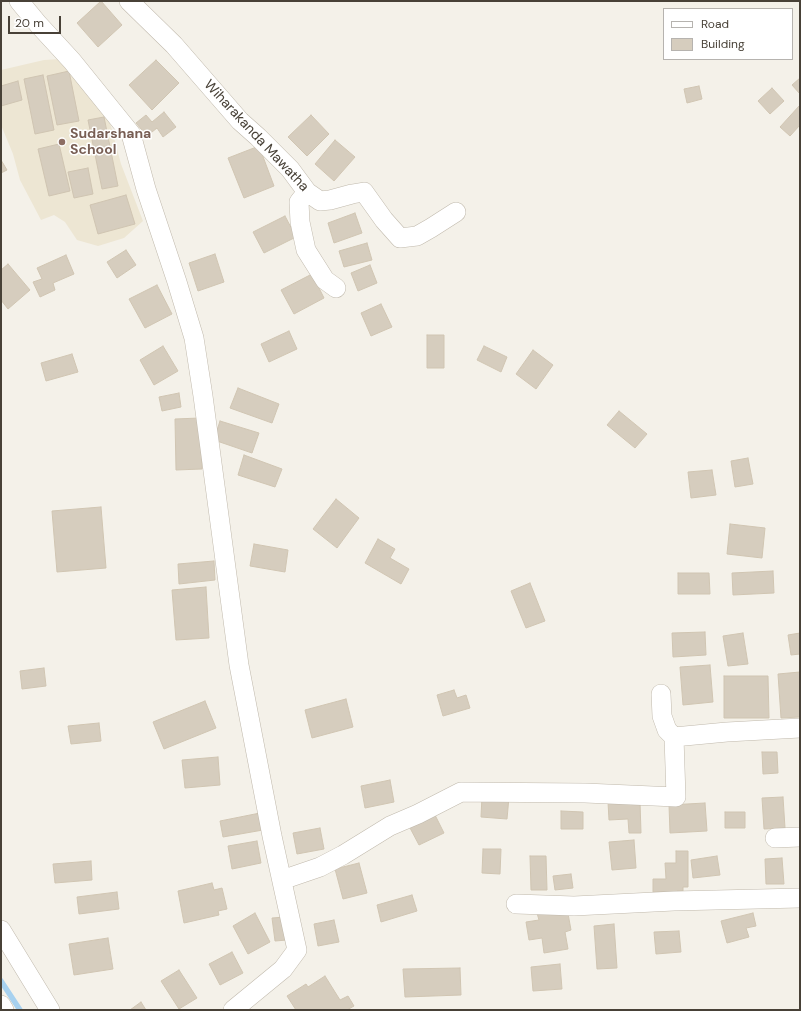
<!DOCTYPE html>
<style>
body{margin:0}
#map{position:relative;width:801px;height:1011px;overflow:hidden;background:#f4f1e9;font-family:"DM Sans",sans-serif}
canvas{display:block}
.frame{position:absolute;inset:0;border:2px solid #484137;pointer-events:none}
.legend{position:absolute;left:663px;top:8px;width:130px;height:52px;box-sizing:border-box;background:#fff;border:1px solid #b6b3af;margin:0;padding:5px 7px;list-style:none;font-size:12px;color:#484137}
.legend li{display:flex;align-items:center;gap:8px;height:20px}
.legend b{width:20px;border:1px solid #b6b3af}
.scale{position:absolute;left:8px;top:16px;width:53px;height:18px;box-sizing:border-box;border:2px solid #484137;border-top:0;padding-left:5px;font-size:12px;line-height:14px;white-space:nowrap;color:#484137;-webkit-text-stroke:3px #fff;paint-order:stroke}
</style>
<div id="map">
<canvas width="801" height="1011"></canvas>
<div class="frame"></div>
<ul class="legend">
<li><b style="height:5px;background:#fff"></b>Road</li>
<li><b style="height:11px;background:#d6cdbe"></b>Building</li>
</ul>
<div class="scale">20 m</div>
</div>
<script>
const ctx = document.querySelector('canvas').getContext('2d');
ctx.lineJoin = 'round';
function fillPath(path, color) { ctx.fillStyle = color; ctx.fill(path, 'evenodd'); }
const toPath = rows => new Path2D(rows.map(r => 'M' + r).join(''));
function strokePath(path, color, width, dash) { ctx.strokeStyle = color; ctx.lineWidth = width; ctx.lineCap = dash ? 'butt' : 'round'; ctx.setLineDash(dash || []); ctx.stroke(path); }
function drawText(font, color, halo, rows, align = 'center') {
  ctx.font = font + ' "DM Sans",sans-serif'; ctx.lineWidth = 3; ctx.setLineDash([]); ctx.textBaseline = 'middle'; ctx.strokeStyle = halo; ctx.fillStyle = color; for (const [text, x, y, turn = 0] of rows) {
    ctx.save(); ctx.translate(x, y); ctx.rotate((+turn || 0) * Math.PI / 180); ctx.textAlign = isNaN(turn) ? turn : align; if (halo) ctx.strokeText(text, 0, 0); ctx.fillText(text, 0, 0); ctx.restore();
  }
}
fillPath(toPath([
 [61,59,108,115,121,164,143,221,124,238,98,246,77,240,65,222,54,215,41,220,20,180,13,154,1,125,1,70,44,60]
]), '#ede6d3');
strokePath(toPath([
 [1,981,20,1010]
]), '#a7d1ef', 5.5);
const building = toPath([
 [101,1,122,25,98,47,77,23,101,1],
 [156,60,179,83,152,110,129,85,156,60],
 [69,71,79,121,57,125,47,76,69,71],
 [43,75,54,130,35,134,24,79,43,75],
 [800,78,800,94,792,85,800,78],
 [18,81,22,100,1,106,1,86,18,81],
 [699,86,702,99,687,103,684,89,699,86],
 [772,88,784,101,770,114,758,101,772,88],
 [800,105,800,125,790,136,780,127,800,105],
 [164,112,176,127,163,137,157,128,147,136,136,123,146,115,152,122,164,112],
 [311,115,329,134,307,156,288,137,311,115],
 [104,117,118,186,102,189,88,120,104,117],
 [335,140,355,157,334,181,315,164,335,140],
 [59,144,70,191,49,196,38,149,59,144],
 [259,146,274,186,244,198,228,158,259,146],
 [1,160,7,170,1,173,1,160],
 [88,168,93,194,74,198,68,172,88,168],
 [126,195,135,224,98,234,90,205,126,195],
 [355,213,362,233,334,243,328,223,355,213],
 [285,216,296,237,264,253,253,232,285,216],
 [367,243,372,260,344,267,339,251,367,243],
 [126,250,136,265,117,278,107,262,126,250],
 [215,254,224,282,198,291,189,263,215,254],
 [66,255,74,274,53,283,55,290,40,297,33,282,42,279,37,268,66,255],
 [8,264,30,290,8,309,1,300,1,270,8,264],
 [370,265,377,283,358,291,351,273,370,265],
 [312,274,324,298,294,314,281,290,312,274],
 [157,285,172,314,145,328,129,299,157,285],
 [381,304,392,327,371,336,361,313,381,304],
 [289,331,297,349,269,362,261,344,289,331],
 [427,335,444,335,444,368,427,368,427,335],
 [163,346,178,371,154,385,140,360,163,346],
 [484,346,507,357,501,372,477,360,484,346],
 [533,350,553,365,536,389,516,374,533,350],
 [72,354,78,372,46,381,41,363,72,354],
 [238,388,279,404,272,423,230,408,238,388],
 [179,393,181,407,162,411,159,397,179,393],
 [619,411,647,434,635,448,607,425,619,411],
 [200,418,202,469,176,470,175,419,200,418],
 [220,421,259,433,252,453,214,440,220,421],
 [244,455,282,469,275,487,238,475,244,455],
 [748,458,753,484,735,487,731,461,748,458],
 [712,470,716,495,691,498,688,472,712,470],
 [336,499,359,518,337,548,313,529,336,499],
 [101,507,106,568,57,572,52,511,101,507],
 [730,524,765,528,762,558,727,554,730,524],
 [378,539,395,549,390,558,409,569,401,584,365,563,378,539],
 [254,544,288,550,285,572,250,566,254,544],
 [214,561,215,580,179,584,178,564,214,561],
 [773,571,774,593,733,595,732,573,773,571],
 [678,573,709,573,710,594,678,594,678,573],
 [530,583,545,621,526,628,511,591,530,583],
 [206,587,209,638,176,640,172,590,206,587],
 [705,632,706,655,673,657,672,633,705,632],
 [743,633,748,664,728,666,723,636,743,633],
 [800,633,800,654,791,655,788,635,800,633],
 [710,665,713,702,683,705,680,667,710,665],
 [44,668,46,686,22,689,20,671,44,668],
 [800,672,800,717,781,718,778,674,800,672],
 [724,676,768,676,769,718,724,718,724,676],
 [454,690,457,698,466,695,470,708,443,716,437,695,454,690],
 [346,699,353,727,312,738,305,710,346,699],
 [205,701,216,728,164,749,153,722,205,701],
 [99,723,101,741,71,744,68,726,99,723],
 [762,752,777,752,778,773,763,774,762,752],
 [218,757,220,785,185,788,182,760,218,757],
 [390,780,394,802,365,808,361,786,390,780],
 [482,796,509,797,507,819,481,817,482,796],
 [783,797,785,828,764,829,762,798,783,797],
 [608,802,640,802,641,833,629,833,628,819,609,820,608,802],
 [705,803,707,831,670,833,669,805,705,803],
 [561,811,583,812,583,829,561,829,561,811],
 [725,812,745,812,745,828,725,828,725,812],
 [260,813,263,830,223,837,220,821,260,813],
 [434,813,444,833,419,845,409,826,434,813],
 [320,828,324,849,297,854,293,833,320,828],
 [634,840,636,868,612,870,609,842,634,840],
 [257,841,261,863,232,869,228,846,257,841],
 [483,849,501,849,500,874,482,873,483,849],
 [676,851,688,851,688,887,683,887,683,891,677,891,677,892,653,892,653,879,666,879,665,863,676,863,676,851],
 [530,856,546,856,547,890,531,890,530,856],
 [717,856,720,875,693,878,691,860,717,856],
 [782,858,784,884,766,884,765,859,782,858],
 [91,861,92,880,55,883,53,864,91,861],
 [359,863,367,893,343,899,335,869,359,863],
 [571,874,573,888,555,890,553,876,571,874],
 [212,883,214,890,222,888,227,909,218,911,219,915,184,923,178,891,212,883],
 [117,892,119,909,79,914,77,897,117,892],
 [412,895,417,911,381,922,377,905,412,895],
 [567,908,571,930,565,932,568,949,544,953,542,938,529,940,526,922,539,920,537,913,567,908],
 [255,913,270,942,248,954,233,926,255,913],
 [753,913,756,926,746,928,749,937,727,943,721,921,753,913],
 [285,917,287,940,275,941,272,918,285,917],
 [334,920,339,942,318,946,314,924,334,920],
 [614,924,617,968,597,969,594,926,614,924],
 [679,931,681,952,656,954,654,932,679,931],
 [108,938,113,969,74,975,69,944,108,938],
 [232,952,243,973,220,985,209,964,232,952],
 [560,964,562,989,533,991,531,967,560,964],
 [460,968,461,995,405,997,403,969,460,968],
 [179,970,197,998,179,1009,161,981,179,970],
 [325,976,340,1000,348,996,354,1006,347,1010,296,1010,287,996,306,984,308,987,325,976],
 [141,1002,146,1010,130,1010,141,1002]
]);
fillPath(building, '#d6cdbe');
strokePath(building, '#d0c5b2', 1);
const minor = toPath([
 [19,1,38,24,72,61,131,134,146,189,177,282,194,338,203,396,239,665,272,836,297,950,283,969,233,1010],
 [129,1,174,45,240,121,258,137,290,169,307,192,320,201,330,200,352,194,364,192,384,220,400,238,417,236,431,228,456,212],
 [307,192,299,202,300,222,306,250,325,280,336,288],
 [661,694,662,716,667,730,674,737],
 [775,838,800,837],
 [282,880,320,867,343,855,390,826,418,814,461,792,585,793,676,797,674,737,727,732,800,728],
 [516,904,574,906,674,901,800,898],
 [1,930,50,1010],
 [1,1005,4,1010]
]);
strokePath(minor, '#c0b9ac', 20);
strokePath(minor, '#fff', 19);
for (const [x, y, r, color] of [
 [62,142,4,"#8d6e63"]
]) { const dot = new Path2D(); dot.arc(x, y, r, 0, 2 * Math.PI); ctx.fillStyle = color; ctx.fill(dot); strokePath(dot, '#fff', 1.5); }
drawText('bold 14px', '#785e54', '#fff', [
 ["Sudarshana",70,134],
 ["School",70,150]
], 'left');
drawText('14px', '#484137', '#fff', [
 ["Wiharakanda Mawatha",256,136,47]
]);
</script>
